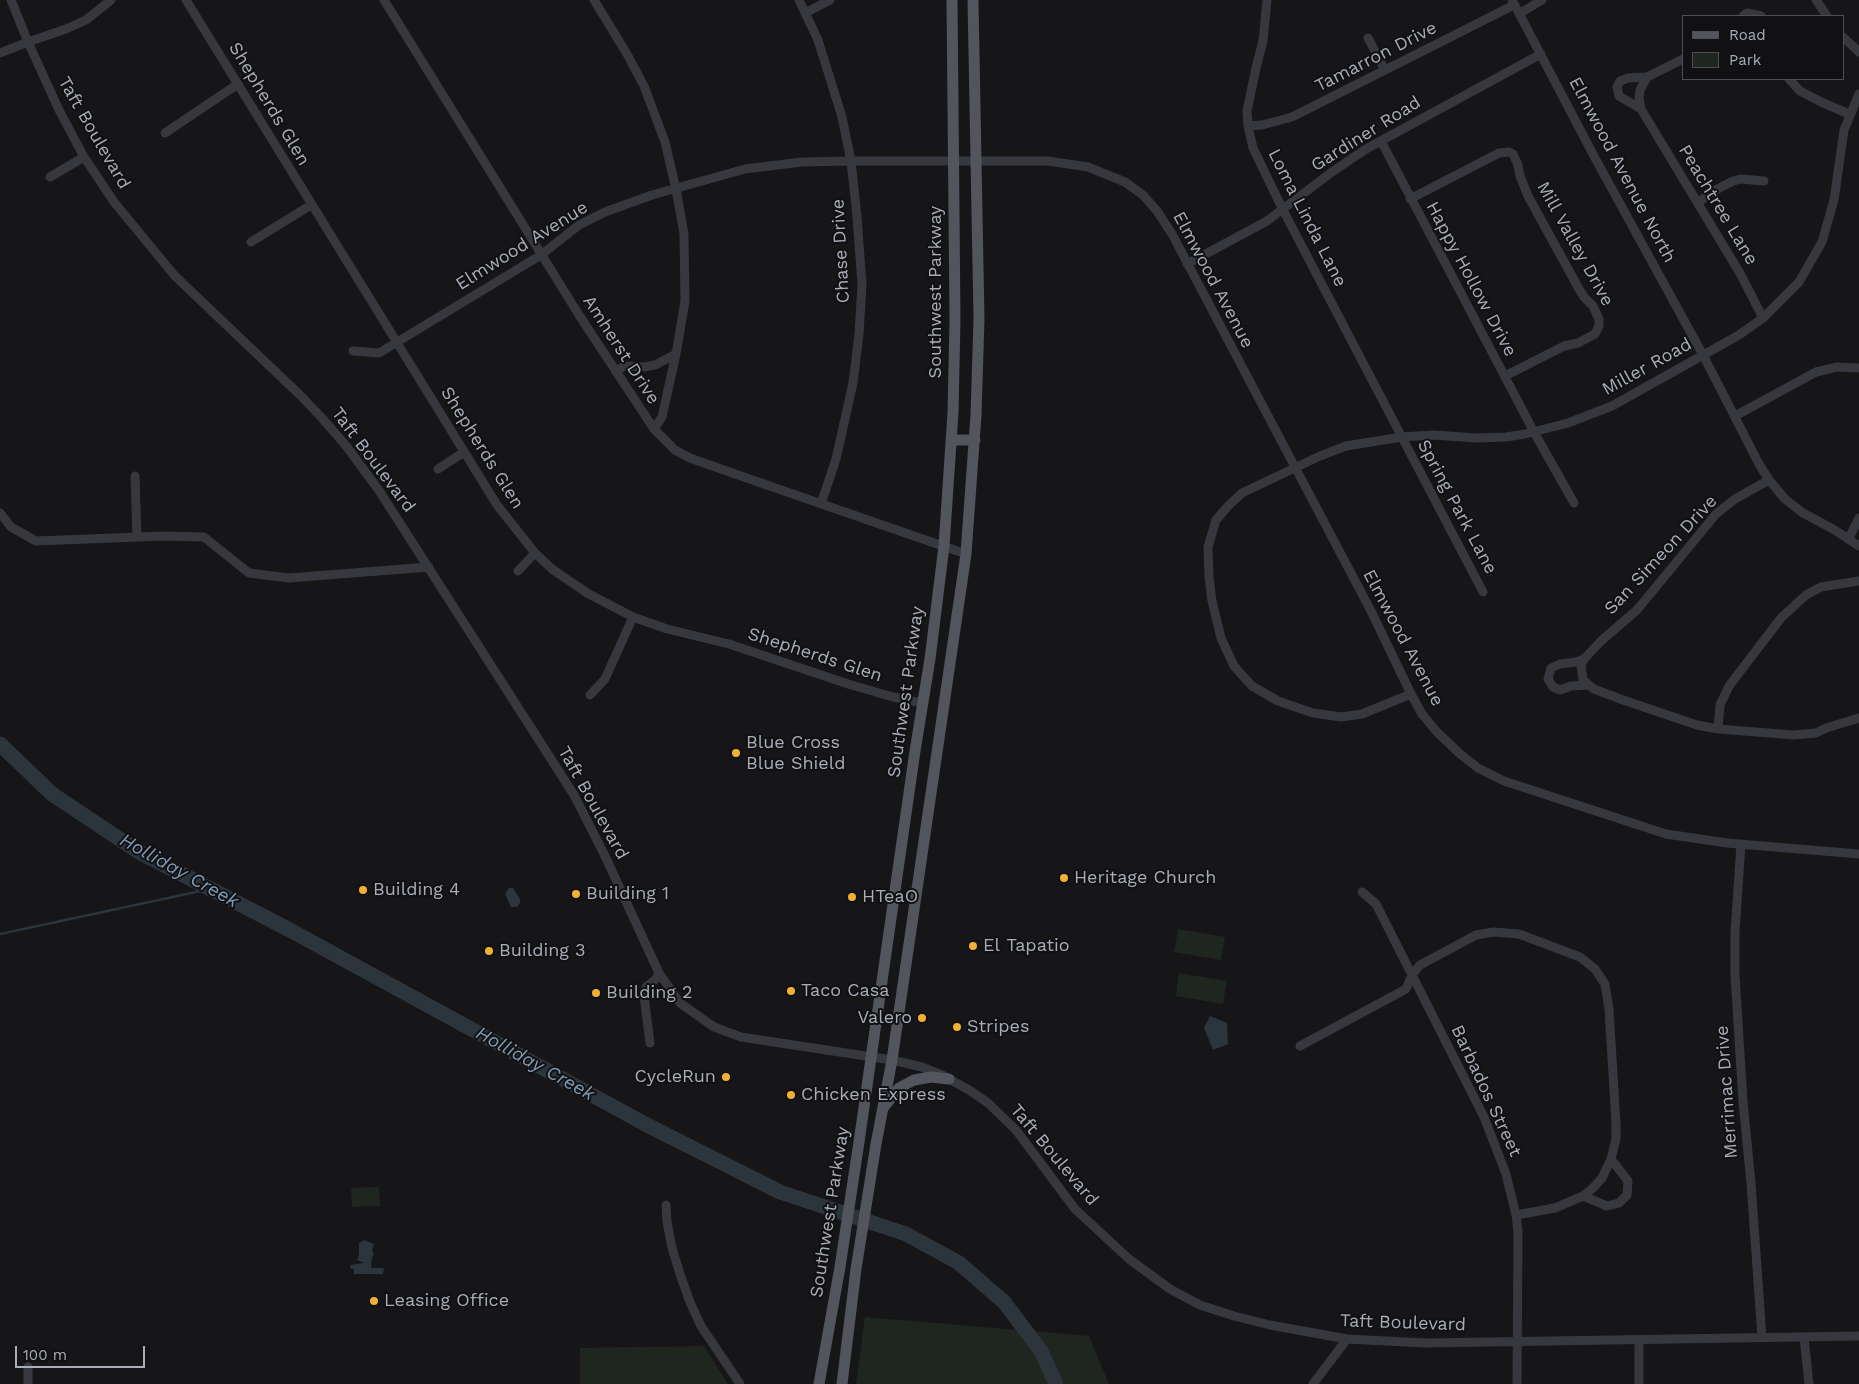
<!DOCTYPE html>
<style>
body{margin:0}
#map{position:relative;width:1859px;height:1384px;overflow:hidden;background:#161618;font-family:"Work Sans",sans-serif}
canvas{display:block}
.legend{position:absolute;left:1682px;top:15px;width:162px;height:65px;box-sizing:border-box;background:#111113;border:1px solid #4d4f55;margin:0;padding:6px 9px;list-style:none;font-size:15px;color:#a8adb8}
.legend li{display:flex;align-items:center;gap:10px;height:25px}
.legend b{width:25px;border:1px solid #4d4f55}
.scale{position:absolute;left:15px;top:1346px;width:130px;height:22px;box-sizing:border-box;border:2px solid #a8adb8;border-top:0;padding-left:6px;font-size:15px;line-height:18px;white-space:nowrap;color:#a8adb8;-webkit-text-stroke:4px #111113;paint-order:stroke}
</style>
<div id="map">
<canvas width="1859" height="1384"></canvas>
<ul class="legend">
<li><b style="height:6px;background:#53555c"></b>Road</li>
<li><b style="height:14px;background:#1e261f"></b>Park</li>
</ul>
<div class="scale">100 m</div>
</div>
<script>
const ctx = document.querySelector('canvas').getContext('2d');
ctx.lineJoin = 'round';
function fillPath(path, color) { ctx.fillStyle = color; ctx.fill(path, 'evenodd'); }
const toPath = rows => new Path2D(rows.map(r => 'M' + r).join(''));
function strokePath(path, color, width, dash) { ctx.strokeStyle = color; ctx.lineWidth = width; ctx.lineCap = dash ? 'butt' : 'round'; ctx.setLineDash(dash || []); ctx.stroke(path); }
function drawText(font, color, halo, rows, align = 'center') {
  ctx.font = font + ' "Work Sans",sans-serif'; ctx.lineWidth = 4; ctx.setLineDash([]); ctx.textBaseline = 'middle'; ctx.strokeStyle = halo; ctx.fillStyle = color; for (const [text, x, y, turn = 0] of rows) {
    ctx.save(); ctx.translate(x, y); ctx.rotate((+turn || 0) * Math.PI / 180); ctx.textAlign = isNaN(turn) ? turn : align; if (halo) ctx.strokeText(text, 0, 0); ctx.fillText(text, 0, 0); ctx.restore();
  }
}
fillPath(toPath([
 [1178,929,1225,937,1221,960,1174,952],
 [1179,973,1227,981,1223,1004,1176,996],
 [379,1187,380,1206,352,1207,351,1188],
 [865,1317,1089,1336,1109,1384,856,1384],
 [704,1346,728,1384,580,1384,580,1348]
]), '#1e261f');
fillPath(toPath([
 [509,888,513,888,520,899,520,903,517,907,511,907,505,894],
 [1210,1016,1227,1023,1228,1044,1213,1050,1204,1028],
 [364,1240,374,1244,372,1251,374,1254,372,1258,371,1268,384,1268,383,1274,354,1274,354,1269,351,1269,350,1265,364,1263,357,1260,359,1255,359,1243]
]), '#2c353c');
strokePath(toPath([
 [0,934,210,889]
]), '#2c353c', 2.5);
strokePath(toPath([
 [0,744,52,794,139,852,288,929,647,1125,780,1192,906,1234,959,1263,1004,1302,1041,1351,1056,1384]
]), '#2c353c', 15);
strokePath(toPath([
 [11,0,28,42,59,110,84,157,114,202,175,276,301,396,322,418,347,447,380,492,574,795,605,856,659,973,680,1003,714,1027,741,1037,892,1060,922,1067,942,1075,969,1090,988,1103,1016,1130,1075,1209,1129,1259,1170,1289,1200,1305,1234,1316,1270,1325,1347,1339,1426,1343,1859,1336],
 [186,0,497,505,535,553,552,569,587,593,633,617,667,629,729,644,848,684,893,697,922,703],
 [384,0,579,315,654,429,675,450,690,458,738,475,966,554],
 [594,0,627,54,644,86,665,142,676,189,684,234,685,301,676,354,655,365,644,367,624,366,616,372],
 [799,0,818,40,842,117,851,161,857,216,862,285,859,334,853,383,836,459,821,504],
 [1267,0,1263,41,1256,68,1247,111,1248,126,1253,148,1283,210,1483,592],
 [1512,0,1595,158,1703,355,1759,464,1769,480,1785,499,1803,513,1833,529,1859,546],
 [1816,0,1827,16],
 [805,13,830,0],
 [1519,14,1542,0],
 [1743,16,1747,13,1761,16],
 [1843,37,1859,52],
 [1368,38,1385,70],
 [0,53,28,42,66,29,86,20,111,0],
 [1683,59,1647,77,1640,90,1639,98,1641,109,1741,275,1763,318],
 [1789,79,1800,91,1821,102,1849,114],
 [1641,109,1619,96,1617,87,1620,81,1628,78,1647,77],
 [1248,126,1262,125,1292,117,1514,5],
 [165,133,238,84],
 [1381,141,1534,432,1574,503],
 [50,177,84,157],
 [1410,199,1499,153,1509,152,1513,154,1518,165,1520,176,1528,196,1579,289,1584,297,1593,306,1599,319,1599,326,1595,334,1578,343,1564,346,1505,376],
 [1698,203,1710,193,1733,181,1741,179,1764,181],
 [251,242,311,205],
 [1187,264,1267,221,1332,172,1366,149,1541,54],
 [353,351,379,353,541,255,579,225,605,212,652,195,745,169,802,162,851,161,1048,161,1088,167,1125,182,1143,195,1157,211,1172,234,1371,611,1411,694,1422,714,1436,731,1459,753,1478,768,1504,781,1666,834,1727,843,1859,854],
 [1735,416,1816,372,1837,367,1859,368],
 [654,429,662,417,676,354],
 [438,469,464,452],
 [135,476,137,537],
 [1769,480,1735,499,1716,514,1637,610,1601,641,1584,659,1581,665,1583,680,1594,689,1623,700,1697,725,1718,729,1794,735,1816,733,1826,728,1859,718],
 [0,513,11,527,36,541,165,536,204,537,249,573,289,578,429,567],
 [1849,538,1859,518],
 [518,571,535,553],
 [1584,659,1576,662,1560,664,1551,668,1548,679,1553,687,1560,690,1571,686,1588,685],
 [1411,694,1362,714,1341,717,1313,713,1278,701,1252,686,1234,666,1221,638,1212,601,1209,577,1208,547,1216,520,1228,506,1242,493,1320,456,1346,446,1402,437,1433,435,1477,438,1506,437,1525,434,1568,423,1612,406,1739,335,1763,318,1799,282,1822,242,1834,200,1844,130,1859,94],
 [590,695,605,679,633,617],
 [1718,729,1720,705,1729,686,1781,618,1806,595,1821,587,1859,581],
 [1741,844,1735,932,1735,975,1743,1102,1751,1183,1762,1338],
 [1362,892,1376,904,1484,1117,1506,1174,1516,1215,1518,1232,1517,1384],
 [650,1043,644,996,646,987,656,979,659,973],
 [1300,1046,1406,989,1412,975,1420,965,1476,935,1493,932,1519,934,1580,957,1595,969,1605,984,1609,1009,1616,1123,1616,1139,1611,1159,1602,1178,1593,1188,1583,1196,1555,1208,1516,1215],
 [1583,1196,1607,1206,1619,1203,1627,1195,1628,1181,1611,1159],
 [666,1205,667,1222,672,1248,681,1277,690,1302,701,1326,740,1384],
 [1804,1337,1809,1384],
 [28,1367,28,1384],
 [1313,1384,1347,1339],
 [1639,1384,1639,1340]
]), '#37383d', 9);
strokePath(toPath([
 [951,440,975,440],
 [883,1108,899,1088,914,1080,931,1077,949,1079],
 [819,1384,840,1267,859,1142,915,751,930,659,944,546,953,413,955,320,952,0],
 [842,1384,856,1269,876,1144,892,1060,966,554,976,415,979,319,973,0]
]), '#53555c', 11);
for (const [x, y, r, color] of [
 [736,753,5,"#f2b134"],
 [1064,878,5,"#f2b134"],
 [363,890,5,"#f2b134"],
 [576,894,5,"#f2b134"],
 [852,897,5,"#f2b134"],
 [973,946,5,"#f2b134"],
 [489,951,5,"#f2b134"],
 [791,991,5,"#f2b134"],
 [596,993,5,"#f2b134"],
 [922,1018,5,"#f2b134"],
 [957,1027,5,"#f2b134"],
 [726,1077,5,"#f2b134"],
 [791,1095,5,"#f2b134"],
 [374,1301,5,"#f2b134"]
]) { const dot = new Path2D(); dot.arc(x, y, r, 0, 2 * Math.PI); ctx.fillStyle = color; ctx.fill(dot); strokePath(dot, '#111113', 2); }
drawText('18px', '#a8adb8', '#111113', [
 ["Tamarron Drive",1376,57,-27],
 ["Shepherds Glen",269,104,59],
 ["Taft Boulevard",94,133,60],
 ["Gardiner Road",1366,134,-32],
 ["Elmwood Avenue North",1622,170,62],
 ["Peachtree Lane",1718,205,59],
 ["Loma Linda Lane",1307,218,63],
 ["Mill Valley Drive",1575,244,61],
 ["Elmwood Avenue",522,246,-32],
 ["Chase Drive",841,251,-93],
 ["Happy Hollow Drive",1471,279,62],
 ["Elmwood Avenue",1213,280,62],
 ["Southwest Parkway",936,292,-90],
 ["Amherst Drive",621,350,57],
 ["Miller Road",1647,367,-29],
 ["Shepherds Glen",482,448,58],
 ["Taft Boulevard",373,460,53],
 ["Spring Park Lane",1457,507,62],
 ["San Simeon Drive",1661,555,-47],
 ["Elmwood Avenue",1403,638,62],
 ["Shepherds Glen",815,655,18],
 ["Southwest Parkway",906,692,-82],
 ["Taft Boulevard",593,803,61],
 ["Barbados Street",1486,1091,65],
 ["Merrimac Drive",1727,1092,-94],
 ["Taft Boulevard",1054,1155,50],
 ["Southwest Parkway",830,1212,-81],
 ["Taft Boulevard",1403,1323,2]
]);
drawText('18px', '#a8adb8', '#111113', [
 ["Blue Cross",746,743],
 ["Blue Shield",746,764],
 ["Heritage Church",1074,878],
 ["Building 4",373,890],
 ["Building 1",586,894],
 ["HTeaO",862,897],
 ["El Tapatio",983,946],
 ["Building 3",499,951],
 ["Taco Casa",801,991],
 ["Building 2",606,993],
 ["Valero",912,1018,"right"],
 ["Stripes",967,1027],
 ["CycleRun",716,1077,"right"],
 ["Chicken Express",801,1095],
 ["Leasing Office",384,1301]
], 'left');
drawText('italic 19px', '#7f9bb3', '#111113', [
 ["Holliday Creek",179,871,29],
 ["Holliday Creek",535,1064,29]
]);
</script>
